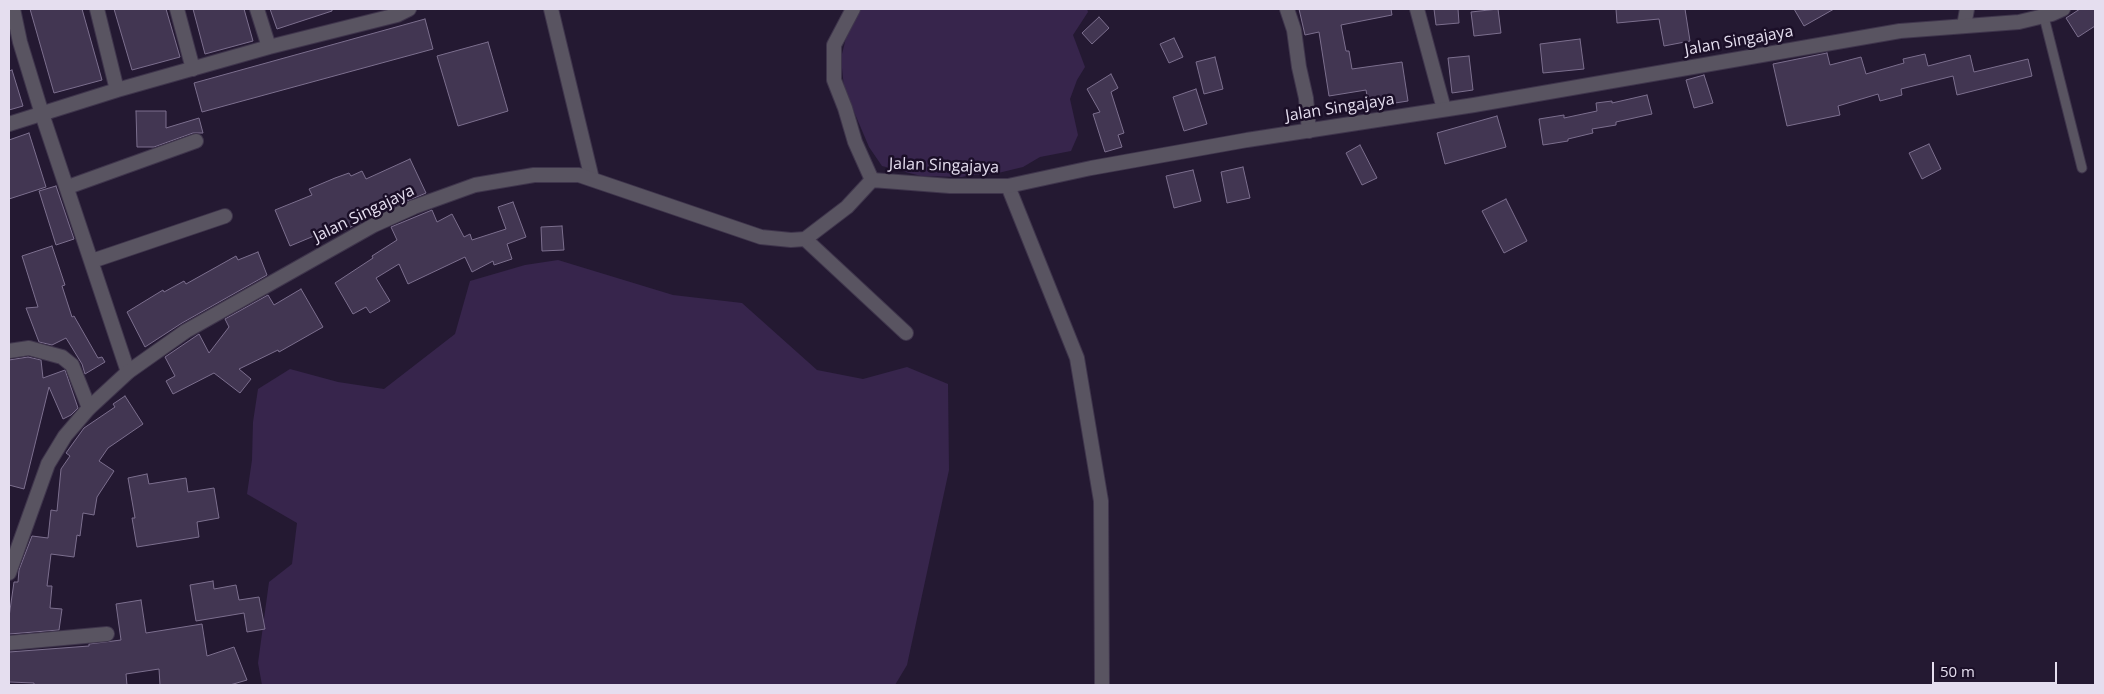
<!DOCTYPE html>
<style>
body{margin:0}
#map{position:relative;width:2104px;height:694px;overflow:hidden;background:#241932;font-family:"Open Sans",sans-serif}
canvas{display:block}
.frame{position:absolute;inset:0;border:10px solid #e5deef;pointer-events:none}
.scale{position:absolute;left:1932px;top:662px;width:125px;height:22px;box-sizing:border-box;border:2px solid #e5deef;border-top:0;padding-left:6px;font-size:15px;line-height:18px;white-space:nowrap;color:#e5deef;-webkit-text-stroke:4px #1b0f28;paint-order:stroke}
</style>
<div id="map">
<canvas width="2104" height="694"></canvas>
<div class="frame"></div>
<div class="scale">50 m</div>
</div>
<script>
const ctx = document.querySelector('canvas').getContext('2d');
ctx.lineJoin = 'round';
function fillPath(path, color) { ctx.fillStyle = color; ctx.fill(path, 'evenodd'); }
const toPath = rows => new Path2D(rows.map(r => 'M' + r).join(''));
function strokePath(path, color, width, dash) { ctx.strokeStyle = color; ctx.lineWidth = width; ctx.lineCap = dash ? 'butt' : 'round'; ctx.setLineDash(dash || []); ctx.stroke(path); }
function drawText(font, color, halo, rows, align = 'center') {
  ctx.font = font + ' "Open Sans",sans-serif'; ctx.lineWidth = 5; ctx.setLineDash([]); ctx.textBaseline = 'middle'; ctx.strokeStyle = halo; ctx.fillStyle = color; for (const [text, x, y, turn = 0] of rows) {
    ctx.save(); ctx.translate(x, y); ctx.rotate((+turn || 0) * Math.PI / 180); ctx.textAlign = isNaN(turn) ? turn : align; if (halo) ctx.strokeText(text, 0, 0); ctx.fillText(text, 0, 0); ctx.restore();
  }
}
fillPath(toPath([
 [860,9,1087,9,1088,12,1073,35,1085,67,1077,80,1070,99,1078,135,1071,151,1040,157,1023,167,994,174,970,175,962,177,921,176,882,166,869,147,844,88,841,58,847,34],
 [558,260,673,295,742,303,817,370,863,379,907,367,948,384,949,470,907,665,895,685,262,685,258,663,269,582,292,564,297,523,247,494,252,460,253,422,258,389,290,369,338,382,384,389,455,334,470,281,525,265]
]), '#37254c');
const building = toPath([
 [30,9,82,9,102,80,54,93,30,9],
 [114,9,166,9,180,57,132,70,114,9],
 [193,9,244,9,253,41,205,54,193,9],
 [270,9,332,9,332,11,277,29,270,9],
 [1299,9,1391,9,1392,15,1341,25,1346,51,1349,51,1352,69,1402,62,1408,101,1369,107,1366,90,1329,96,1319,32,1305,35,1299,9],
 [1434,9,1458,9,1459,23,1436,25,1434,9],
 [1498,9,1501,33,1474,36,1471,12,1498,9],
 [1616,9,1685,9,1690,41,1664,46,1659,19,1617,23,1616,9],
 [1794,9,1834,9,1804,26,1794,9],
 [2080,9,2095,9,2095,26,2078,37,2066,18,2080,9],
 [1099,17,1109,28,1092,44,1082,33,1099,17],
 [425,19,433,49,202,112,194,83,425,19],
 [1174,38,1183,57,1169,63,1160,44,1174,38],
 [1580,39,1584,69,1543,73,1540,44,1580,39],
 [488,42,508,111,458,126,437,56,488,42],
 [1827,53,1830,65,1861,57,1866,74,1904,63,1903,59,1925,54,1928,66,1970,55,1974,72,2028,59,2032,76,1957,95,1953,76,1901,89,1902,95,1880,101,1878,94,1838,106,1840,115,1787,126,1773,64,1827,53],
 [1469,56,1473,90,1452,93,1448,58,1469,56],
 [1215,57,1223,89,1204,94,1196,62,1215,57],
 [12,70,23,106,9,110,9,71,12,70],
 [1111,74,1118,88,1111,92,1124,133,1118,135,1122,147,1105,152,1093,114,1100,112,1087,89,1111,74],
 [1704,75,1713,103,1694,108,1686,80,1704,75],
 [1196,89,1207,124,1184,131,1173,97,1196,89],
 [1647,95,1652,114,1616,122,1616,125,1592,129,1593,133,1568,139,1568,141,1543,145,1539,119,1564,115,1564,118,1597,111,1596,103,1612,101,1612,103,1647,95],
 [136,111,166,111,166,128,199,118,203,133,193,133,154,147,137,147,136,111],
 [1497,116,1506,147,1445,164,1437,133,1497,116],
 [29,133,46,187,9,199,9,140,29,133],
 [1929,144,1941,169,1922,179,1909,153,1929,144],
 [1360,145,1377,178,1362,185,1346,153,1360,145],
 [410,159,426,193,370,217,339,233,328,237,326,231,290,246,275,210,312,195,309,189,335,178,349,173,351,176,362,171,366,179,410,159],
 [1243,167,1250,198,1227,203,1221,172,1243,167],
 [1193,170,1201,201,1174,208,1166,176,1193,170],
 [56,186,74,239,56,245,39,191,56,186],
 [1506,199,1527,241,1504,253,1482,211,1506,199],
 [513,202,526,237,507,244,512,259,494,265,493,261,472,272,465,257,408,284,399,264,376,278,390,301,370,313,366,307,353,314,335,283,373,258,372,256,397,240,391,227,432,210,437,222,452,214,464,237,470,234,472,240,506,229,498,207,513,202],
 [562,226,564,250,542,251,541,227,562,226],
 [52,246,65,285,62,286,72,317,74,316,98,358,102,357,105,362,85,374,82,364,66,338,52,345,39,342,26,308,38,307,22,256,52,246],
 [258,252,267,275,182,323,145,347,127,312,163,290,164,292,184,281,186,284,236,256,238,260,258,252],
 [301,289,323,327,279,352,278,350,239,369,251,379,240,393,214,373,173,394,166,381,175,376,165,357,199,334,209,353,229,327,225,319,268,295,274,305,301,289],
 [28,357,41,360,43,378,65,370,78,408,71,415,63,419,49,387,24,489,9,485,9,360,28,357],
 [125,396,143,424,108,448,99,461,114,471,97,497,94,515,83,513,80,536,77,535,74,557,51,554,47,586,52,586,50,608,62,609,59,630,9,634,9,617,14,582,18,582,19,570,32,536,48,538,51,510,57,511,61,469,70,456,66,453,84,428,115,407,113,404,125,396],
 [147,474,149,484,186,478,188,492,214,488,219,518,197,522,199,537,137,547,132,518,135,518,128,478,147,474],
 [213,581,214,589,236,585,239,600,259,597,265,629,247,632,244,613,196,621,190,585,213,581],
 [141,600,146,633,202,624,207,656,234,647,247,680,230,685,160,685,159,669,126,674,127,685,34,685,34,683,9,682,9,652,89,646,89,644,121,640,116,604,141,600]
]);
fillPath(building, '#423652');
strokePath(building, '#7c6f8e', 1);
const service = toPath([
 [2044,17,2082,168]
]);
const minor = toPath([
 [13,9,20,42,42,114,128,372],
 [97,9,117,90],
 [177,9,193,69],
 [257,9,269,47],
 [551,9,592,179],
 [853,9,834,45,834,80,845,108,855,142,872,180],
 [1287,9,1294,30,1299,67,1306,98,1309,131],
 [1417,9,1444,109],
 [1964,26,1967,9],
 [9,124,117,90,269,47,397,15,409,9],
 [1008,186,1077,358,1101,501,1102,685],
 [68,187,196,141],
 [805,239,906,333],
 [92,261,225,216],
 [9,351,29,348,62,357,72,365,89,408],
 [9,643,107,634]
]);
const tertiary = toPath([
 [9,573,48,464,65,436,89,408,128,372,186,331,374,225,414,207,475,185,534,175,579,175,761,237,791,240,805,239,847,207,872,180,950,186,1008,186,1091,168,1247,140,1474,105,1900,31,2019,22,2052,14,2063,9]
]);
strokePath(service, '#3f354c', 11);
strokePath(minor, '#3f354c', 16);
strokePath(tertiary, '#3f354c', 16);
strokePath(service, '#595461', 9);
strokePath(minor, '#595461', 14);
strokePath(tertiary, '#595461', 14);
drawText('16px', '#e5deef', '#1b0f28', [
 ["Jalan Singajaya",1739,41,-10],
 ["Jalan Singajaya",1340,108,-9],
 ["Jalan Singajaya",944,166,2],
 ["Jalan Singajaya",364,214,-26]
]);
</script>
